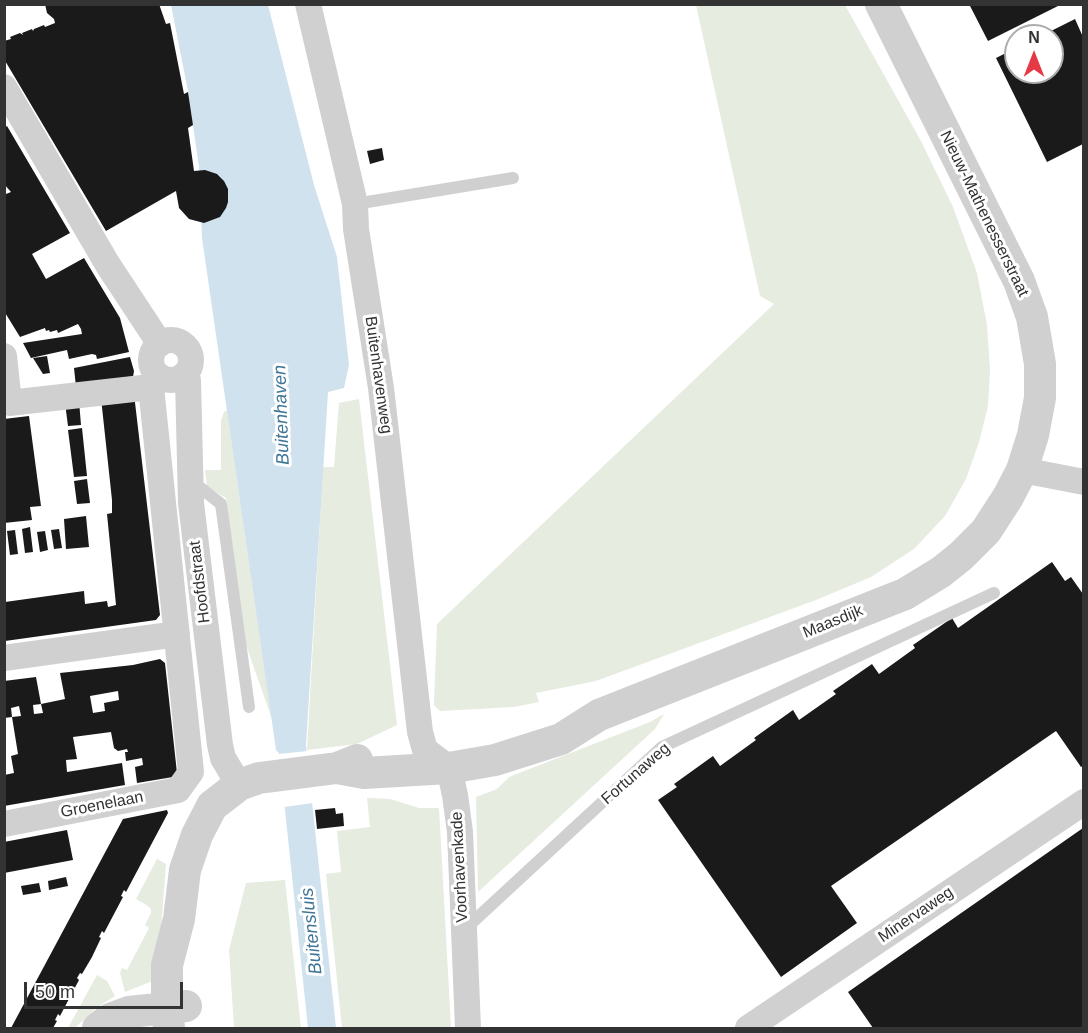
<!DOCTYPE html>
<style>
body{margin:0}
#map{position:relative;width:1088px;height:1033px;overflow:hidden;background:#fff;font-family:Helvetica,sans-serif}
canvas{display:block}
.frame{position:absolute;inset:0;border:6px solid #333;pointer-events:none}
.north{position:absolute;left:1004px;top:24px;width:60px;height:60px;box-sizing:border-box;background:#fff;border:2px solid #adadad;border-radius:50%;rotate:0deg;font-size:16px;font-weight:700;line-height:24px;text-align:center;color:#333}
.north::after{content:'';display:block;margin:auto;width:21px;height:27px;background:#e63946;clip-path:polygon(50% 0,100% 100%,50% 72%,0 100%)}
.scale{position:absolute;left:24px;top:982px;width:159px;height:27px;box-sizing:border-box;border:3px solid #333;border-top:0;padding-left:8px;font-size:18px;line-height:21px;white-space:nowrap;color:#333;-webkit-text-stroke:4px #fff;paint-order:stroke}
</style>
<div id="map">
<canvas width="1088" height="1033"></canvas>
<div class="frame"></div>
<div class="north">N</div>
<div class="scale">50 m</div>
</div>
<script>
const ctx = document.querySelector('canvas').getContext('2d');
ctx.lineJoin = 'round';
function fillPath(path, color) { ctx.fillStyle = color; ctx.fill(path, 'evenodd'); }
const toPath = rows => new Path2D(rows.map(r => 'M' + r).join(''));
function strokePath(path, color, width, dash) { ctx.strokeStyle = color; ctx.lineWidth = width; ctx.lineCap = dash ? 'butt' : 'round'; ctx.setLineDash(dash || []); ctx.stroke(path); }
function drawText(font, color, halo, rows, align = 'center') {
  ctx.font = font + ' Helvetica,sans-serif'; ctx.lineWidth = 6; ctx.setLineDash([]); ctx.textBaseline = 'middle'; ctx.strokeStyle = halo; ctx.fillStyle = color; for (const [text, x, y, turn = 0] of rows) {
    ctx.save(); ctx.translate(x, y); ctx.rotate((+turn || 0) * Math.PI / 180); ctx.textAlign = isNaN(turn) ? turn : align; if (halo) ctx.strokeText(text, 0, 0); ctx.fillText(text, 0, 0); ctx.restore();
  }
}
fillPath(toPath([
 [696,5,845,5,922,143,953,207,977,273,987,325,990,369,988,406,979,442,966,479,945,516,914,549,871,577,816,600,596,681,536,693,539,702,514,707,440,711,434,705,437,624,774,304,760,296],
 [359,399,397,725,357,744,307,750,323,467,334,467,339,403],
 [227,410,272,719,245,642,226,498,207,487,205,470,221,470,221,421,224,412],
 [664,714,655,729,478,892,476,797,497,789,509,777,650,722],
 [367,798,390,799,419,808,439,808,451,1028,342,1028,326,874,341,872,337,831,370,827],
 [157,859,166,864,158,969,155,976,150,982,125,992,120,973,122,968,127,970,149,928,145,925,151,913,151,909,148,906,136,899],
 [285,880,301,1028,234,1028,229,950,246,883],
 [97,975,107,981,115,996,96,1008,75,1028,68,1028]
]), '#e6ecdf');
fillPath(toPath([
 [171,5,268,5,314,185,337,257,349,365,344,388,328,392,306,745,336,1028,308,1028,279,753,276,750,273,729,202,238,199,167,188,91]
]), '#cfe2ee');
fillPath(toPath([
 [308,751,313,803,284,807,278,754]
]), '#fff');
fillPath(toPath([
 [45,4,159,4,166,24,170,23,184,94,188,92,193,125,188,128,194,171,205,170,217,174,224,181,228,189,228,202,226,208,220,217,204,223,189,219,179,208,176,191,106,231,4,59,4,41,11,39,10,37,20,33,23,35,22,33,32,29,33,31,34,29,44,25,45,27,55,23,54,19,47,13],
 [969,4,1062,4,988,41],
 [1075,19,1083,37,1083,144,1047,162,996,58,1016,48,1016,72,1052,72,1052,36,1041,36],
 [7,126,70,233,32,254,46,279,84,258,120,318,129,352,97,359,96,355,92,354,69,359,67,350,31,358,23,343,82,334,81,329,78,324,58,333,57,330,50,332,49,330,46,331,45,328,20,337,4,311,4,192,6,194,11,192,4,184,4,128],
 [382,148,384,160,370,164,367,151],
 [47,356,50,373,43,374,33,358],
 [130,357,134,371,133,377,76,387,74,368],
 [134,394,160,615,156,620,5,641,5,602,84,591,85,604,107,601,108,607,116,605,107,514,112,513,112,500,101,398],
 [79,401,81,425,68,426,65,403],
 [29,416,41,506,30,507,32,520,4,523,4,419],
 [82,428,87,476,74,477,68,430],
 [87,479,90,503,77,504,74,481],
 [86,516,89,547,66,549,64,519],
 [30,527,33,552,25,553,22,529],
 [59,529,62,548,54,549,51,530],
 [15,530,18,554,10,555,7,531],
 [45,531,48,550,40,552,37,532],
 [1052,562,1065,581,1071,577,1083,594,1083,766,1081,767,1056,731,831,886,857,923,781,977,658,800,677,787,674,784,713,756,720,766,756,740,754,738,793,710,799,720,836,694,833,691,872,664,879,674,915,648,913,645,952,618,958,628],
 [160,659,165,663,177,773,173,777,137,783,135,767,143,765,142,758,126,761,125,752,128,752,127,749,118,751,114,748,111,732,73,737,77,759,66,760,67,772,122,763,125,785,4,806,4,775,14,773,11,756,18,754,12,717,4,718,4,681,36,677,41,704,33,705,34,714,43,713,41,704,65,699,60,673,133,665],
 [118,691,119,700,104,703,105,711,93,713,90,696],
 [19,706,21,716,12,717,11,708],
 [335,808,336,814,343,813,344,826,317,829,315,810],
 [167,810,168,813,126,892,124,890,121,896,123,897,104,933,102,931,99,937,101,938,92,957,82,974,80,973,77,978,79,980,60,1016,58,1014,55,1020,57,1021,53,1028,11,1028,123,819],
 [1083,828,1083,1028,873,1028,848,992],
 [67,830,73,860,4,873,4,842],
 [66,877,68,886,49,890,48,881],
 [39,883,41,892,23,895,21,886]
]), '#1a1a1a');
strokePath(toPath([
 [355,204,513,178],
 [192,481,221,504,249,707],
 [464,930,662,747,994,593]
]), '#d0d0d0', 12);
strokePath(toPath([
 [308,4,355,204,356,229,381,388,420,732,425,750,449,768,455,795,460,832,468,1028],
 [4,87,108,265,160,344],
 '151 360a20 20 0 1 1 40 0a20 20 0 1 1-40 0Z',
 [4,356,9,403,151,387],
 [184,375,188,380,191,503,220,745,223,758,239,785],
 [1022,470,1084,482],
 [4,658,177,634],
 [4,824,178,790,191,772,151,387,159,377],
 [748,1028,1084,802]
]), '#d0d0d0', 26);
strokePath(toPath([
 [337,768,364,773,449,768,495,760,561,739,599,715,905,594,941,572,961,556,986,531,1008,497,1022,470,1033,435,1040,398,1040,364,1032,317,1019,281,881,4],
 [98,1028,110,1019,129,1012,186,1006],
 [169,1028,167,1009,167,965,179,919,185,870,197,835,212,806,239,785,259,778,337,768,357,760]
]), '#d0d0d0', 32);
drawText('16px', '#333', '#fff', [
 ["Nieuw-Mathenesserstraat",984,214,64],
 ["Buitenhavenweg",378,375,82],
 ["Hoofdstraat",200,582,-97],
 ["Maasdijk",833,622,-22],
 ["Fortunaweg",636,774,-41],
 ["Groenelaan",102,805,-11],
 ["Voorhavenkade",460,867,-93],
 ["Minervaweg",916,915,-34]
]);
drawText('italic 18px', '#3f7597', '#fff', [
 ["Buitenhaven",282,415,-92],
 ["Buitensluis",312,931,-96]
]);
</script>
